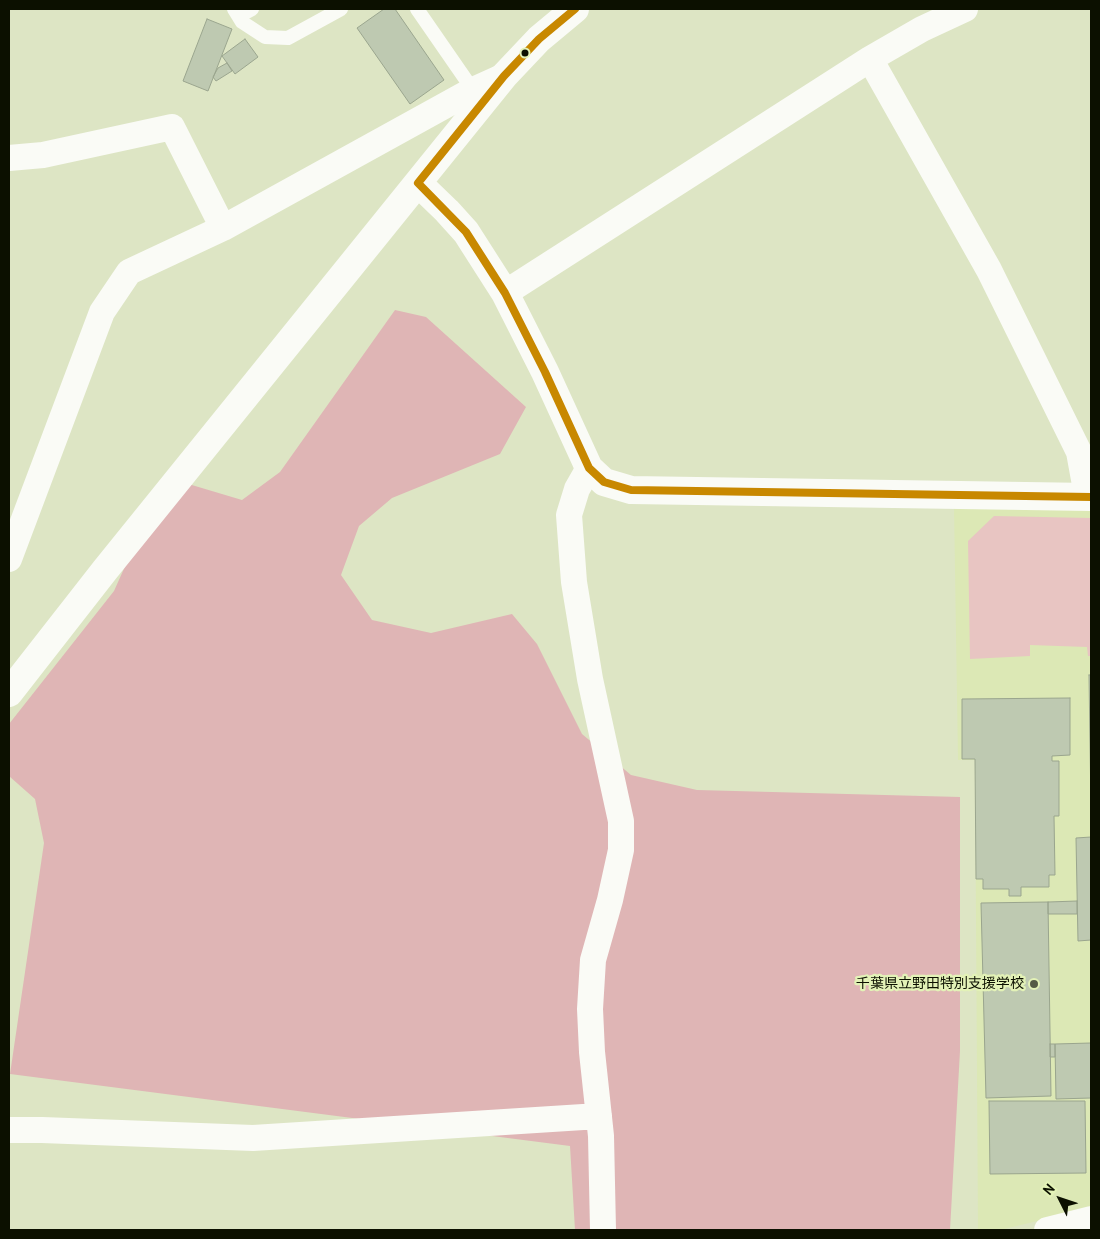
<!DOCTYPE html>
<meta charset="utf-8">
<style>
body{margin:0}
#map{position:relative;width:1100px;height:1239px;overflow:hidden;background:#dde5c4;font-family:"PT Sans",sans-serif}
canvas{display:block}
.frame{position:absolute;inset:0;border:10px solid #0c1000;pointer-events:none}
.north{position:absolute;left:1035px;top:1174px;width:50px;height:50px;-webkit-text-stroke:4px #e3f2b7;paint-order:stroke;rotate:311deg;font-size:14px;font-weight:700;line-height:20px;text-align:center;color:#0c1000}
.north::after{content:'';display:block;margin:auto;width:18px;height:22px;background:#0c1000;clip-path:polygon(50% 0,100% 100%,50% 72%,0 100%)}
</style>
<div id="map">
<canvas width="1100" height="1239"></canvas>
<div class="frame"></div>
<div class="north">N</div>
</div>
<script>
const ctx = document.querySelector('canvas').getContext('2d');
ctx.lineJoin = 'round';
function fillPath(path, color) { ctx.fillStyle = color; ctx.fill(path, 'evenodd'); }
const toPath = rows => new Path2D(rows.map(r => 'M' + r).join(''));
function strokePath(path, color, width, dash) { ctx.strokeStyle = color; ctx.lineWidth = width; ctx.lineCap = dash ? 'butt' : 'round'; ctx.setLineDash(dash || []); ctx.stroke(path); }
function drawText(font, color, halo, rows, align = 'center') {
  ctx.font = font + ' "PT Sans","Noto Sans JP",sans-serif'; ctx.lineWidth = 4.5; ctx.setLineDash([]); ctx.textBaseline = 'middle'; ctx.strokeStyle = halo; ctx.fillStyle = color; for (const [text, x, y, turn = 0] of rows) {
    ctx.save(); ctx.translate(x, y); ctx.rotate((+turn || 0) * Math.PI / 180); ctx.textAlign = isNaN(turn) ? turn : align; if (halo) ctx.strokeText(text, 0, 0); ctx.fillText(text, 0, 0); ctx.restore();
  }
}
fillPath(toPath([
 [954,506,1091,510,1091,1208,1000,1230,978,1230,975,760,958,760]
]), '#dce8b5');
fillPath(toPath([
 [994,516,1091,518,1091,656,1088,656,1087,647,1030,645,1030,656,970,659,968,541]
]), '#e8c5c2');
fillPath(toPath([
 [395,310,426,317,526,407,500,454,392,498,359,526,341,575,372,620,431,633,512,614,537,644,582,734,631,775,697,790,960,797,960,1051,950,1230,575,1230,570,1146,10,1074,44,843,35,799,9,776,9,724,114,591,165,477,242,500,280,472]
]), '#dfb5b5');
const building = toPath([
 [384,9,395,9,444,80,410,104,357,28,384,9],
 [207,19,232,29,208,91,183,81,207,19],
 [245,39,258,57,235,74,222,56,245,39],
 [227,63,232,71,216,81,213,77,218,68,227,63],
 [1089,675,1091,675,1091,808,1089,675],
 [1070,698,1070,755,1052,756,1052,761,1059,761,1059,816,1054,816,1055,875,1049,875,1049,887,1021,887,1021,896,1009,896,1009,889,983,889,983,879,976,879,975,759,962,759,962,699,1070,698],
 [1091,837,1091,940,1078,941,1076,838,1091,837],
 [1077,901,1077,914,1048,914,1048,902,1077,901],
 [1048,902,1051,1096,986,1098,981,903,1048,902],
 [1091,1043,1091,1098,1056,1099,1055,1044,1091,1043],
 [1050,1044,1055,1044,1055,1057,1050,1057,1050,1044],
 [989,1101,1085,1101,1086,1173,990,1174,989,1101]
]);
fillPath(building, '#bec9b1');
strokePath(building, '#9aa58e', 1);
strokePath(toPath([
 [234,9,242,22,265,37,288,38,341,9],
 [417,9,473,90],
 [239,16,252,9]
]), '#fafbf6', 14);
strokePath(toPath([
 [870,59,989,270,1079,452,1087,496],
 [9,158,43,155,172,127,223,228],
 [505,293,870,59,922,29,965,9],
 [589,468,577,489,569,515,574,582,590,679,621,821,621,850,610,900,593,960,590,1009,592,1052,601,1136,603,1230],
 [9,559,102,312,129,272,223,228,473,90,504,76],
 [9,1130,42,1130,253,1138,599,1116],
 [1047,1230,1091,1219]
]), '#fafbf6', 26);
strokePath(toPath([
 [418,183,447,211,466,232,505,293,545,372,589,468,604,482,631,490,1091,497],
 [9,693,105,570,504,76,539,39,575,9]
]), '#fafbf6', 28);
strokePath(toPath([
 [418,183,466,232,505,293,545,372,589,468,604,482,631,490,1091,497],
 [418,183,504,76,539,39,575,9]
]), '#c88800', 8);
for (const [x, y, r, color] of [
 [525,53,4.5,"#0c1000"],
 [1034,984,5,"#555b45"]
]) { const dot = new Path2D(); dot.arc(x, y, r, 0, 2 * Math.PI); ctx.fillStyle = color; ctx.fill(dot); strokePath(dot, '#e3f2b7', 2); }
drawText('14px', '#0c1000', '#e3f2b7', [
 ["千葉県立野田特別支援学校",1024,984]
], 'right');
</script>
